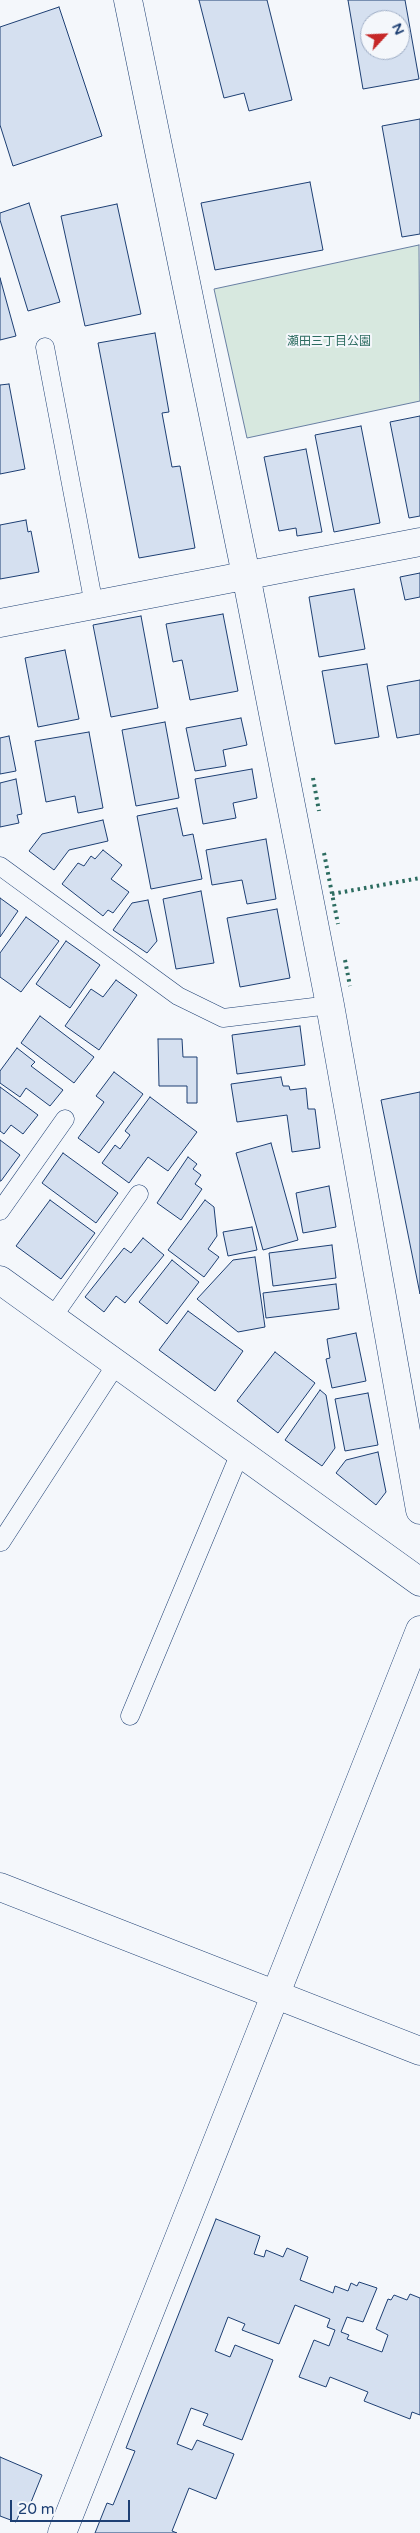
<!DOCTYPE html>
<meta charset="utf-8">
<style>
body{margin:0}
#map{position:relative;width:420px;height:2533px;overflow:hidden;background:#f4f7fb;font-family:"Varela Round",sans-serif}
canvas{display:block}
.north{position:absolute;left:360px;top:10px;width:50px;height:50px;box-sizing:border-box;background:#f4f7fb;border:1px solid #9eadc5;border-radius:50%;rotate:65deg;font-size:14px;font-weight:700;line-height:20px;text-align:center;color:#1d3f73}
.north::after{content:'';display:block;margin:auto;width:18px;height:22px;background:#c62828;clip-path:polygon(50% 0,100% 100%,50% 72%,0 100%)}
.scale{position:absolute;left:10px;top:2500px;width:120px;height:22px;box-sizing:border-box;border:2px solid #1d3f73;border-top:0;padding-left:6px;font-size:15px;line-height:18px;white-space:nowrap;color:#1d3f73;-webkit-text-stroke:4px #f4f7fb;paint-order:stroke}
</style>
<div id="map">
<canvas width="420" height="2533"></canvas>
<div class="north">N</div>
<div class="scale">20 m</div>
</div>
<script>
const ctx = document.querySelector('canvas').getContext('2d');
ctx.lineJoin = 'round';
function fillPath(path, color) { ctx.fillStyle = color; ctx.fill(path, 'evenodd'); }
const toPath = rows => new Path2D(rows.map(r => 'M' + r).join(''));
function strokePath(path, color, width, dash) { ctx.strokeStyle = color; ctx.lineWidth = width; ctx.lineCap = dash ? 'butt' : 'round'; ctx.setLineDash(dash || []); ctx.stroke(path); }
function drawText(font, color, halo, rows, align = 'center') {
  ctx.font = font + ' "Varela Round","Noto Sans JP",sans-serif'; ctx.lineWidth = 4; ctx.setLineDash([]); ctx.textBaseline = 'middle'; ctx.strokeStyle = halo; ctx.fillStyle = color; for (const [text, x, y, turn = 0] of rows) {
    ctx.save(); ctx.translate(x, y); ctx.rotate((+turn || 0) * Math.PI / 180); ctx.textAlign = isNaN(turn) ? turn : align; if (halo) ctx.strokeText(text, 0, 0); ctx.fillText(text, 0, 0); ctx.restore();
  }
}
const green = toPath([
 [419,245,420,401,247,438,214,289,419,245]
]);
fillPath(green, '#d7e8df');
strokePath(green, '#687fa3', 1);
const building = toPath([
 [199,0,267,0,292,100,249,111,244,93,224,98,199,0],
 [348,0,405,0,419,79,363,89,348,0],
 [370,20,400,20,400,50,370,50,370,20],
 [59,7,102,136,13,166,0,125,0,27,59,7],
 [420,119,420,234,402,237,382,126,420,119],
 [310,182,323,250,215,270,201,203,310,182],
 [29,203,60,302,28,311,0,220,0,213,29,203],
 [117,204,141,314,85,326,61,216,117,204],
 [0,278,16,336,0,340,0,278],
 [155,333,169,412,162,413,172,467,180,466,195,548,139,558,98,343,155,333],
 [9,384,25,469,0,474,0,385,9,384],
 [420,416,420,516,409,518,390,422,420,416],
 [361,426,380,523,334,532,315,435,361,426],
 [306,449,322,532,297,536,296,528,279,531,264,457,306,449],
 [26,520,28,532,31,531,39,572,0,579,0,525,26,520],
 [420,573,420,597,405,600,400,577,420,573],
 [354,589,365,649,319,657,309,597,354,589],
 [223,614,238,691,190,700,182,660,173,662,166,624,223,614],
 [141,616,158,708,111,717,93,625,141,616],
 [65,650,79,719,38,727,25,658,65,650],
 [367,664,379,737,335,744,322,671,367,664],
 [420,680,420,734,397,738,387,686,420,680],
 [241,718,247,745,223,750,226,766,195,771,186,728,241,718],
 [165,722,179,798,136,806,122,730,165,722],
 [89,732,103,808,78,813,75,796,46,802,35,741,89,732],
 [9,736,16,771,0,774,0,738,9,736],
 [252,769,257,798,233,803,236,818,203,824,195,779,252,769],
 [16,779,22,814,17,815,19,823,0,827,0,783,16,779],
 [177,808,183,836,193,834,202,879,151,889,137,816,177,808],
 [103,820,108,841,69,850,54,870,29,851,42,834,103,820],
 [266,839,276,899,247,904,242,880,212,885,206,850,266,839],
 [103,850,122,865,111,879,129,892,113,913,108,910,103,916,62,884,78,863,84,866,91,856,95,859,103,850],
 [201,891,214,963,176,969,163,899,201,891],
 [0,898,18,911,0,937,0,898],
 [148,900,157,941,147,953,113,930,132,903,148,900],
 [277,909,290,978,240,987,227,918,277,909],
 [26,917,59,941,21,992,0,977,0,953,26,917],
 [66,941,100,965,70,1008,36,984,66,941],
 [116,980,137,995,99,1050,65,1026,91,989,103,997,116,980],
 [40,1016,94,1057,74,1083,21,1043,40,1016],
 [300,1026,305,1065,237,1074,232,1035,300,1026],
 [158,1039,182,1039,183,1057,197,1057,197,1103,187,1103,187,1086,159,1086,158,1039],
 [17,1048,35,1062,31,1066,63,1090,50,1106,26,1088,20,1097,0,1083,0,1071,17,1048],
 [114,1072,143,1094,99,1153,78,1138,104,1102,96,1096,114,1072],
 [281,1077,283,1086,289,1086,290,1090,306,1088,308,1109,315,1109,320,1148,292,1152,287,1115,237,1122,231,1084,281,1077],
 [0,1087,38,1115,23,1134,11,1125,4,1134,0,1131,0,1087],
 [420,1092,420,1294,381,1100,420,1092],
 [150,1097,197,1132,168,1171,148,1157,129,1183,102,1163,115,1145,120,1149,130,1135,125,1131,150,1097],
 [0,1140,20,1155,1,1181,0,1181,0,1140],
 [271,1143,298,1240,263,1250,236,1153,271,1143],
 [63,1153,118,1193,96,1223,42,1183,63,1153],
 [188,1157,197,1164,193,1169,201,1175,195,1184,202,1189,181,1220,157,1203,188,1157],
 [329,1186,336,1227,303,1233,296,1193,329,1186],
 [50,1200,95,1233,61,1279,16,1246,50,1200],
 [205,1200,214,1207,217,1236,208,1249,219,1257,204,1277,168,1250,205,1200],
 [252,1227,257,1250,228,1256,223,1232,252,1227],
 [143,1238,164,1255,125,1303,116,1296,104,1312,85,1297,124,1248,131,1253,143,1238],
 [332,1245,336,1278,273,1286,269,1253,332,1245],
 [255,1257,265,1327,238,1332,197,1299,233,1260,255,1257],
 [172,1260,199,1282,167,1324,139,1302,172,1260],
 [336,1284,339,1309,266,1318,263,1293,336,1284],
 [188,1311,243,1351,215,1391,159,1350,188,1311],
 [356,1333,366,1381,332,1388,326,1359,330,1358,327,1339,356,1333],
 [275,1352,315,1383,278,1433,237,1401,275,1352],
 [320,1390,326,1395,335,1448,322,1466,285,1440,320,1390],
 [368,1393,378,1445,345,1451,335,1399,368,1393],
 [378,1452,386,1492,376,1505,336,1473,346,1460,378,1452],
 [216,2219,260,2236,254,2254,264,2257,266,2250,283,2257,287,2248,308,2257,300,2280,333,2293,335,2286,348,2291,351,2283,357,2286,359,2282,377,2288,363,2322,347,2317,341,2332,349,2335,347,2339,382,2352,388,2335,376,2329,388,2299,391,2300,394,2295,407,2300,410,2294,420,2298,420,2415,412,2412,410,2419,364,2401,368,2392,330,2377,326,2387,299,2377,314,2340,329,2346,335,2330,327,2327,330,2319,295,2305,279,2344,242,2330,245,2324,228,2317,215,2351,230,2357,235,2345,273,2360,242,2440,203,2425,208,2414,191,2408,177,2444,192,2450,197,2440,234,2454,216,2499,189,2488,172,2531,177,2533,95,2533,107,2503,113,2505,135,2451,126,2448,216,2219],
 [0,2457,42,2475,27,2512,21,2510,16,2522,0,2516,0,2457]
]);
fillPath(building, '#d5e0f0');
strokePath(building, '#1d3f73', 1);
const service = toPath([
 [45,347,94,605],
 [0,866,178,996,223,1018,330,1005],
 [0,1211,65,1119],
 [52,1318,139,1194],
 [1,1542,117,1363],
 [130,1716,240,1453]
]);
const minor = toPath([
 [128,0,246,575,330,1005,420,1510],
 [0,623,420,542],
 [0,1887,420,2051],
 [62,2533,420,1630]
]);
const tertiary = toPath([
 [0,1280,420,1582]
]);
strokePath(service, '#1d3f73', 19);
strokePath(minor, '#1d3f73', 29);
strokePath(tertiary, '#1d3f73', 29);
strokePath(service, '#f4f7fb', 18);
strokePath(minor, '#f4f7fb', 28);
strokePath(tertiary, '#f4f7fb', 28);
strokePath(toPath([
 [313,778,319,811],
 [324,853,338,924],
 [332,894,420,878],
 [345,960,350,986]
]), '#2c6c60', 4, [2.5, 4]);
drawText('12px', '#2c6c60', '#f4f7fb', [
 ["瀬田三丁目公園",329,342]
]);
</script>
